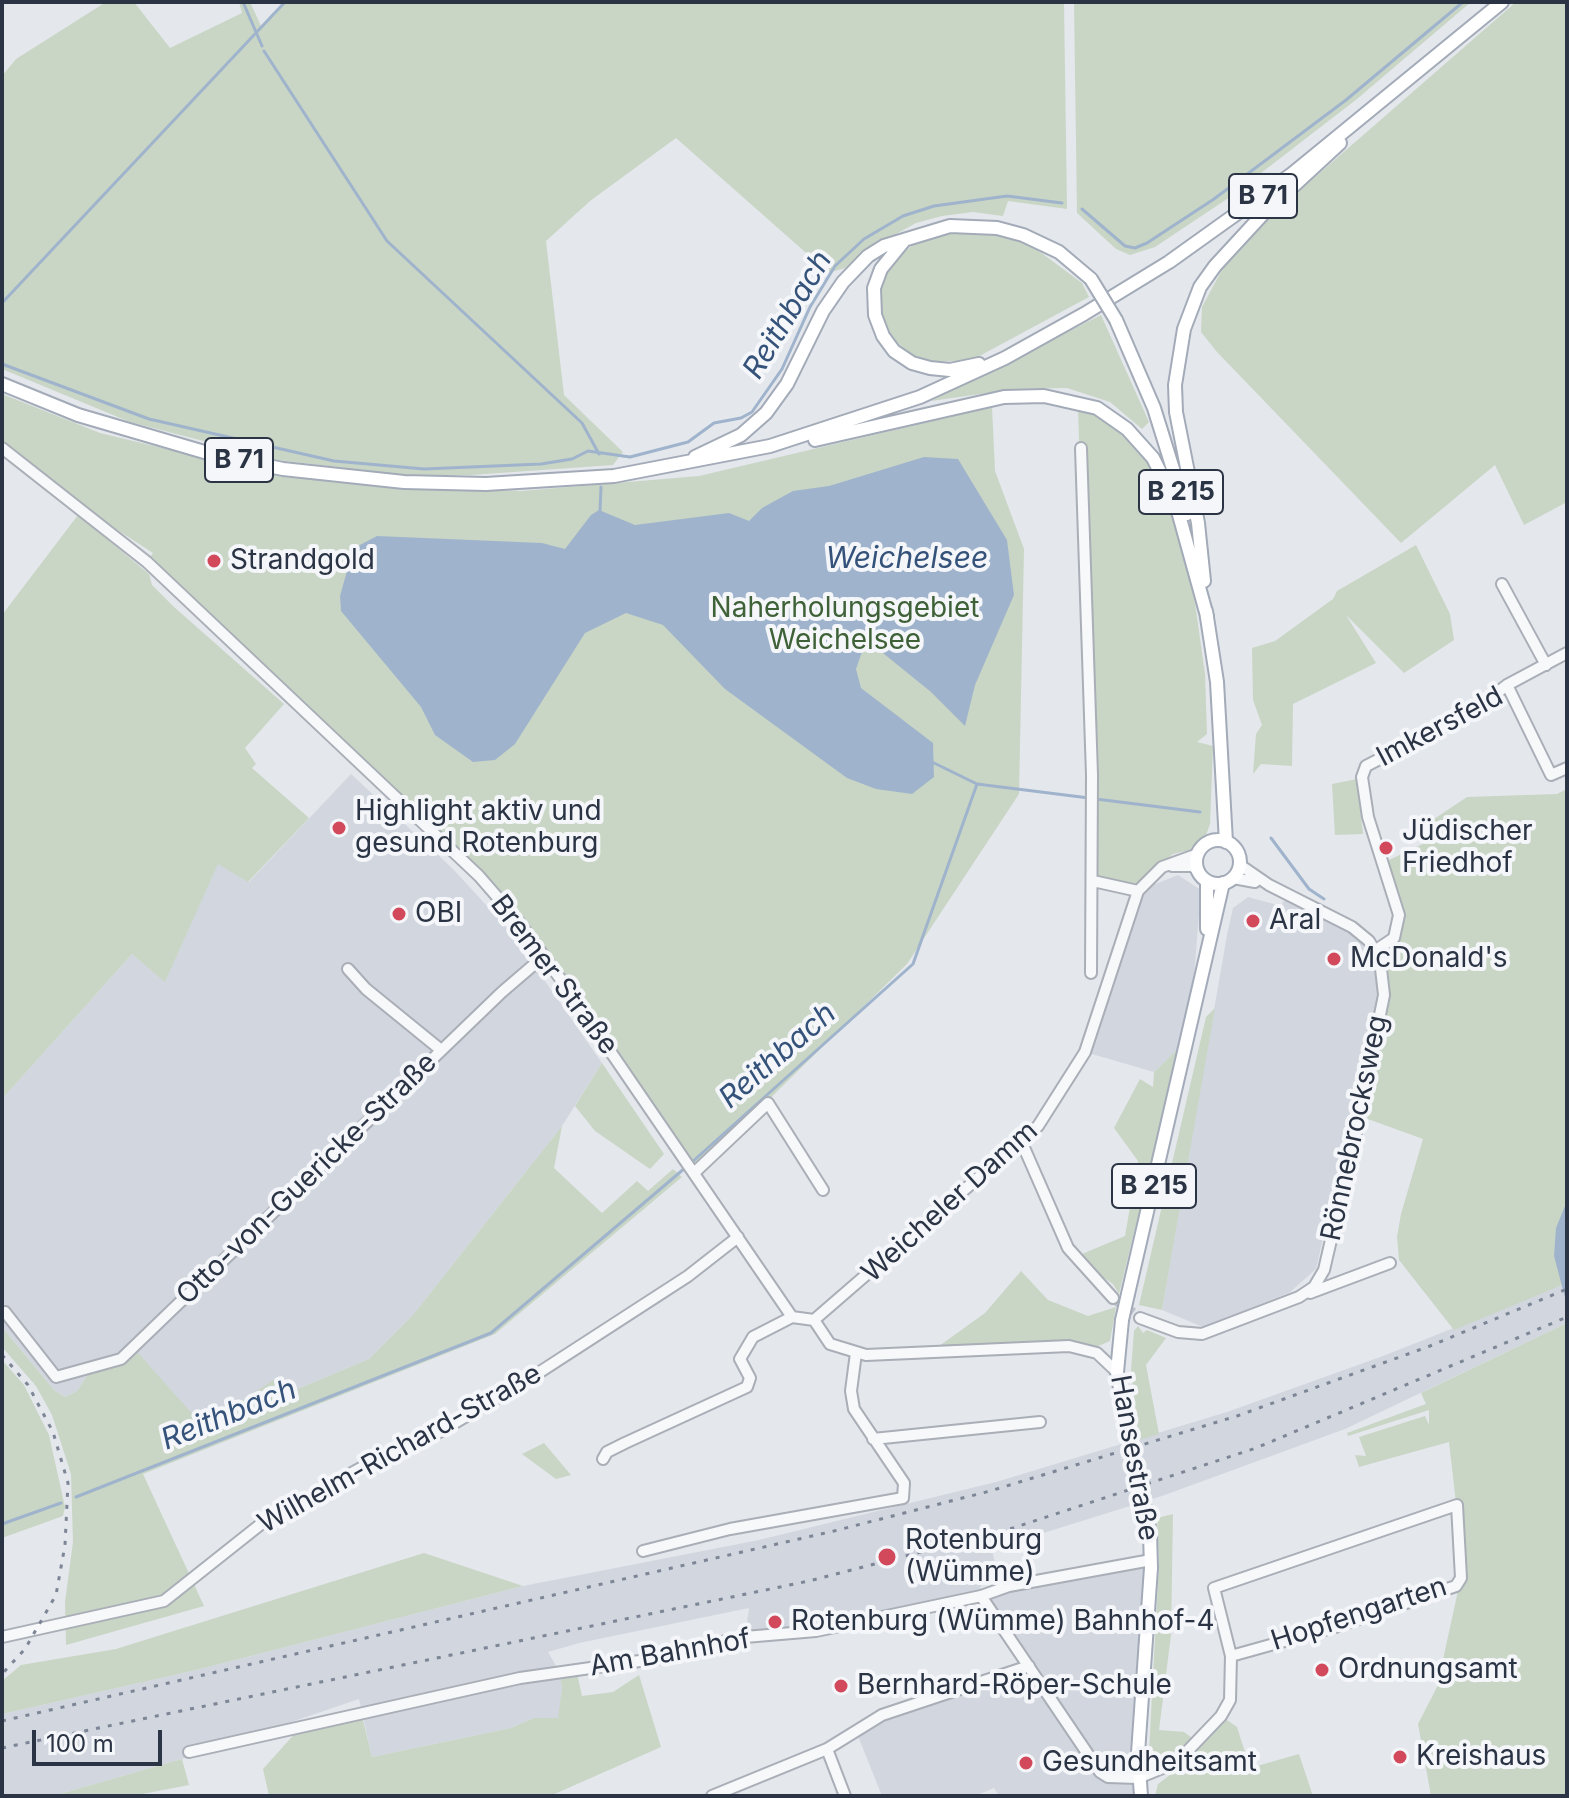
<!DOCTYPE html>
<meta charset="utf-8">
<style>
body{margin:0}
#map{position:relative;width:1569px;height:1798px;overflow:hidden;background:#e4e7ec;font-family:Inter,sans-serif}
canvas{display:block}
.frame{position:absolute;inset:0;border:4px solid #2b3445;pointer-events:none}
.scale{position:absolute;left:32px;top:1730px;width:130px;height:36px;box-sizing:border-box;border:4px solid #2b3445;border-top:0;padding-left:10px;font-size:24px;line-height:28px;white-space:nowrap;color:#2b3445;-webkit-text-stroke:6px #f4f6f9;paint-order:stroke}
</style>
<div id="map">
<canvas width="1569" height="1798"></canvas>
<div class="frame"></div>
<div class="scale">100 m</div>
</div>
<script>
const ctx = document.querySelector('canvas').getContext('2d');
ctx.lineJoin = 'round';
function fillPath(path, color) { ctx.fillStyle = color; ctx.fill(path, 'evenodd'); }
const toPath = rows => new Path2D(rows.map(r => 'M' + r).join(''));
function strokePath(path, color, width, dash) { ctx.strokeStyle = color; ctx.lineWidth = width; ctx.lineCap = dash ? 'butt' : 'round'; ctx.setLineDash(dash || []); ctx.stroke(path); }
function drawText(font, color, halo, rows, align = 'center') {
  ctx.font = font + ' Inter,sans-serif'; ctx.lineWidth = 8; ctx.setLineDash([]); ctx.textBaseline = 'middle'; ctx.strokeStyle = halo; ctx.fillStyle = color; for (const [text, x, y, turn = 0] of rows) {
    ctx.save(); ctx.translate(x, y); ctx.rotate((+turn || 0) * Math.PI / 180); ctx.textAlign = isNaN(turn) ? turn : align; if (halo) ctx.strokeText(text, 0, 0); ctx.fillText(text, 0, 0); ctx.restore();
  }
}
fillPath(toPath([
 [351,774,453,869,510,931,602,1063,562,1126,413,1315,369,1359,293,1391,278,1378,202,1426,119,1366,89,1373,77,1391,65,1397,54,1390,2,1327,2,1099,132,954,165,981,218,863,249,882],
 [1178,875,1201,890,1194,977,1179,1048,1154,1072,1085,1052,1138,891],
 [1248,897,1281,906,1285,899,1350,933,1362,943,1376,966,1377,1000,1316,1269,1289,1293,1203,1327,1162,1310,1227,935,1233,908],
 [1567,1283,1567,1323,1345,1429,1162,1496,992,1549,995,1564,980,1588,981,1596,1151,1560,1141,1796,999,1796,994,1788,975,1796,882,1796,856,1731,882,1715,1028,1666,980,1596,868,1621,745,1637,749,1608,579,1643,548,1652,560,1673,562,1689,559,1718,534,1718,511,1728,372,1757,359,1699,182,1759,53,1796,2,1796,2,1714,196,1670,523,1586,759,1540,996,1482,1227,1412,1383,1356]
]), '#d2d6de');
fillPath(toPath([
 [106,2,134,2,170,48,242,13,239,2,250,2,261,26,285,2,1064,2,1067,209,1008,201,1003,216,973,212,942,216,916,223,862,253,845,268,824,274,822,267,676,138,590,201,546,241,564,395,623,452,613,465,471,475,406,475,277,460,130,422,2,369,2,76,16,59],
 [1074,2,1471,2,1357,99,1230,197,1155,247,1130,255,1116,249,1077,213],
 [1516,2,1567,2,1567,502,1524,525,1495,465,1401,543,1217,352,1201,332,1202,307,1230,255,1268,218],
 [971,232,1005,236,1032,246,1082,283,1089,297,972,360,933,362,908,353,890,335,884,322,878,302,879,286,895,258,919,241,943,233],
 [1101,315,1149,422,1142,429,1110,402,1067,388,1015,389,931,401],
 [2,394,100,433,283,477,406,487,521,491,699,476,992,407,995,471,1024,549,1019,794,907,964,694,1173,567,988,479,876,147,562,153,553,2,455],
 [1078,407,1098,413,1134,445,1162,480,1175,513,1195,603,1205,674,1207,734,1197,742,1213,746,1210,824,1205,838,1190,850,1173,854,1130,888,1093,881],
 [78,515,149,574,152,585,174,607,284,704,245,748,256,764,252,768,309,818,248,882,218,864,165,982,132,954,2,1099,2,615],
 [1416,545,1450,614,1454,640,1404,673,1346,615,1376,663,1293,704,1292,766,1261,764,1253,774,1256,734,1262,725,1253,700,1252,648,1275,641,1333,599,1337,591],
 [1357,779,1363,834,1335,835,1332,784],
 [1567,789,1567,1283,1454,1330,1399,1260,1397,1237,1401,1214,1423,1139,1365,1118,1388,1005,1387,952,1401,937,1402,906,1387,861,1433,839,1428,823,1467,797,1557,794],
 [1215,1008,1162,1310,1139,1305,1206,1017],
 [1179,1048,1119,1294,1113,1284,1094,1271,1082,1254,1125,1236,1138,1161,1114,1128,1140,1079,1153,1087,1154,1072],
 [602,1063,664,1154,650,1169,595,1131,575,1106],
 [562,1126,554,1168,602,1213,637,1181,648,1191,673,1169,682,1177,495,1334,143,1474,204,1606,66,1645,65,1602,73,1542,71,1474,52,1415,36,1386,2,1347,2,1327,54,1390,65,1397,77,1391,89,1373,119,1366,138,1353,203,1426,278,1377,293,1391,369,1359,413,1315],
 [1021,1271,1048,1300,1088,1316,1116,1307,1110,1341,1089,1350,928,1354,985,1313],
 [1567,1323,1567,1796,1431,1796,1418,1724,1437,1687,1461,1577,1461,1546,1449,1442,1359,1467,1355,1455,1366,1456,1359,1437,1425,1416,1429,1425,1429,1410,1348,1436,1347,1433,1426,1404,1421,1393],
 [1138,1326,1143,1333,1147,1330,1166,1338,1146,1365,1159,1434,1139,1440,1131,1370,1134,1331],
 [2,1360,24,1385,49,1435,65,1507,63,1516,2,1538],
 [544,1443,571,1475,556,1479,522,1454],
 [1173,1514,1171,1635,1159,1730,1184,1732,1192,1738,1174,1753,1156,1757,1149,1752,1159,1562,1157,1518],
 [424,1553,523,1586,196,1670,2,1714,2,1681,21,1665,116,1649],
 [576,1669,582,1696,613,1692,639,1675,661,1747,550,1796,269,1796,263,1769,298,1730,362,1716,372,1757,511,1728,534,1718,558,1718,562,1689,560,1673],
 [1224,1718,1237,1727,1250,1768,1299,1754,1313,1796,1155,1796,1158,1784,1182,1766],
 [182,1759,189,1785,132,1796,53,1796]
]), '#c9d6c5');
fillPath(toPath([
 [924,457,958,459,1007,540,1014,595,975,685,965,726,931,692,878,649,863,649,856,669,861,688,933,743,934,777,912,794,876,789,847,778,725,689,663,625,626,613,585,633,515,744,495,760,473,762,435,735,421,707,341,611,340,596,350,560,358,546,377,536,542,543,565,549,591,515,599,510,635,525,729,513,749,521,762,508,793,491,829,486],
 [1567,1201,1567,1305,1554,1256,1556,1228]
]), '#9fb4cc');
strokePath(toPath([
 [243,2,262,46],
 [264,51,387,241,582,423,599,454],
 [1082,209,1125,246,1135,248,1147,243,1214,199,1346,100,1463,2],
 [2,303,285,2],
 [2,364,149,419,334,461,424,469,541,464,572,459,588,451,630,457,688,442,714,423,741,418,752,412,782,369,810,307,835,266,864,239,903,216,934,206,1007,196,1062,203],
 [600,511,601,487],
 [977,784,1089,798],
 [1096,799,1200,812],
 [1271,838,1309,889,1324,899],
 [691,1163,913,964,977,784,932,762],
 [76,1497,491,1333,685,1168],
 [2,1524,61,1503]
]), '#9fb4cc', 3);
strokePath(toPath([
 [1113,1298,1140,1318]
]), '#bfc3cb', 10, [10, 5]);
const minor = toPath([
 [2,448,147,562,479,876,519,922,567,988,792,1317,814,1320],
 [1081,448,1092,775,1091,973],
 [1502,584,1546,665],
 [1507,685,1551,775,1567,768],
 [1172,866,1192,866,1198,870],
 [1233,878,1255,882],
 [1093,881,1138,891],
 [1376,950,1394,938,1399,915,1368,817,1362,777,1366,766,1475,710,1507,685,1567,653],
 [348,969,366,989,441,1050],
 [1022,1143,1068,1248,1113,1298],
 [694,1173,768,1103,823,1190],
 [1310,1293,1390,1263],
 [5,1312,56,1377,121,1359,502,992,544,956],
 [1140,1318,1178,1332,1202,1334,1299,1297,1314,1287,1324,1270,1357,1128,1384,995,1380,960,1369,941,1352,927,1269,885,1240,865],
 [814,1320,1038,1126,1085,1052,1138,891,1162,867,1198,854],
 [814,1320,830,1344,866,1355,1069,1346,1097,1353,1117,1372],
 [873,1439,1040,1422],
 [603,1459,607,1452,625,1443,747,1387,750,1378,740,1359,753,1337,792,1317],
 [643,1551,730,1529,903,1498,904,1483,854,1409,851,1391,856,1353],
 [981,1596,1100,1772,1108,1777,1138,1778,1177,1762,1221,1716,1230,1700,1231,1656,1214,1588,1457,1505,1461,1578,1456,1586,1335,1627,1231,1656],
 [2,1637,164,1601,261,1524,316,1497,332,1484,372,1462,390,1458,436,1434,529,1379,688,1276,738,1237],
 [827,1749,845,1796],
 [189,1752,520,1678,675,1656,697,1647,745,1637,816,1631,981,1596,1009,1586,1151,1560],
 [712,1796,827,1749,882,1715,1029,1666]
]);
const major = toPath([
 [903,242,881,269,874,288,875,315,883,336,894,351,912,363,930,368,950,370,979,364],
 [1116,320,1154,408,1187,514],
 [2,384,78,415,218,456,283,469,404,482,486,484,614,476,770,446,920,397,1005,358,1084,314,1169,262,1292,174,1502,2],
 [815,440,1004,397,1044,396,1097,408,1127,429,1153,458,1176,504,1207,616],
 [695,457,741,435,766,413,787,384,823,311,843,282,868,256,884,246,950,226,997,228,1023,235,1059,252,1091,279],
 [1204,581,1198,523,1176,412,1175,385,1184,329,1200,287,1215,266,1263,214,1340,143],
 [1206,611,1217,682,1226,842],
 '1196 862a22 22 0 1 1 44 0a22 22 0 1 1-44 0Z',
 [1207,881,1207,929],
 [1128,1294,1223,883],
 [1122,1320,1117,1372,1127,1426],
 [1141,1796,1138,1753,1151,1568,1150,1532]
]);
strokePath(minor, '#a9aeb7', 14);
strokePath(major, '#a3abb8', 16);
strokePath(minor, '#f7f8fa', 10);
strokePath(major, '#fff', 12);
strokePath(toPath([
 [2,1355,28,1385,53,1432,68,1483,65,1545,56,1595,25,1649,2,1674],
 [2,1721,834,1531,990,1491,1237,1416,1430,1346,1567,1289],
 [2,1748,809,1581,1013,1528,1256,1448,1567,1317]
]), '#7d8696', 3, [4, 8]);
const majorBridge = toPath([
 [1091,279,1116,320],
 [1122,1320,1128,1294],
 [1127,1426,1150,1532]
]);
strokePath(majorBridge, '#a3abb8', 16, []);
strokePath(majorBridge, '#fff', 12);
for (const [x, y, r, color] of [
 [214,561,8,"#d1495b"],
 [339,828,8,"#d1495b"],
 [1386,848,8,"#d1495b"],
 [399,914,8,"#d1495b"],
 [1253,921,8,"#d1495b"],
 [1334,959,8,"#d1495b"],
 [887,1557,10,"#d1495b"],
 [775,1622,8,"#d1495b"],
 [1322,1670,8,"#d1495b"],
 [841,1686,8,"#d1495b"],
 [1400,1757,8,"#d1495b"],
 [1026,1763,8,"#d1495b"]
]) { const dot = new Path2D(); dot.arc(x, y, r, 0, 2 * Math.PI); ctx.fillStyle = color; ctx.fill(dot); strokePath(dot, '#f4f6f9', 3); }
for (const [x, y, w] of [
 [1263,196,68],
 [239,460,68],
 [1181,492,84],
 [1154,1186,84]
]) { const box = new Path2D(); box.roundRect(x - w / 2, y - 22, w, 44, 6); ctx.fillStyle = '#f4f6f9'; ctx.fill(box); strokePath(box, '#2b3445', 2); }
drawText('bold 26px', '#2b3445', null, [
 ["B 71",1263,196],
 ["B 71",239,460],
 ["B 215",1181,492],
 ["B 215",1154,1186]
]);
drawText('28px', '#2b3445', '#f4f6f9', [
 ["Strandgold",230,561],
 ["Highlight aktiv und",355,812],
 ["gesund Rotenburg",355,844],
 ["Jüdischer",1402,832],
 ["Friedhof",1402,864],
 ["OBI",415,914],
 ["Aral",1269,921],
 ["McDonald's",1350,959],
 ["Rotenburg",905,1541],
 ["(Wümme)",905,1573],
 ["Rotenburg (Wümme) Bahnhof-4",791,1622],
 ["Ordnungsamt",1338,1670],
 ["Bernhard-Röper-Schule",857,1686],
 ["Kreishaus",1416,1757],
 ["Gesundheitsamt",1042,1763]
], 'left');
drawText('28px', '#3f6138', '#f4f6f9', [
 ["Naherholungsgebiet",845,609],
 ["Weichelsee",845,641]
]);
drawText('28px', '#2b3445', '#f4f6f9', [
 ["Imkersfeld",1440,727,-28],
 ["Bremer Straße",554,975,53],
 ["Rönnebrocksweg",1355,1128,-78],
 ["Otto-von-Guericke-Straße",307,1179,-44],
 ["Weicheler Damm",950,1202,-42],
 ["Wilhelm-Richard-Straße",400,1449,-29],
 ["Hansestraße",1134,1458,80],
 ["Hopfengarten",1359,1614,-18],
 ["Am Bahnhof",670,1653,-10]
]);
drawText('italic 30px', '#34527a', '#f4f6f9', [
 ["Reithbach",788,315,-59],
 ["Weichelsee",907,559],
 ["Reithbach",778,1056,-41],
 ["Reithbach",229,1415,-22]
]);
</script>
